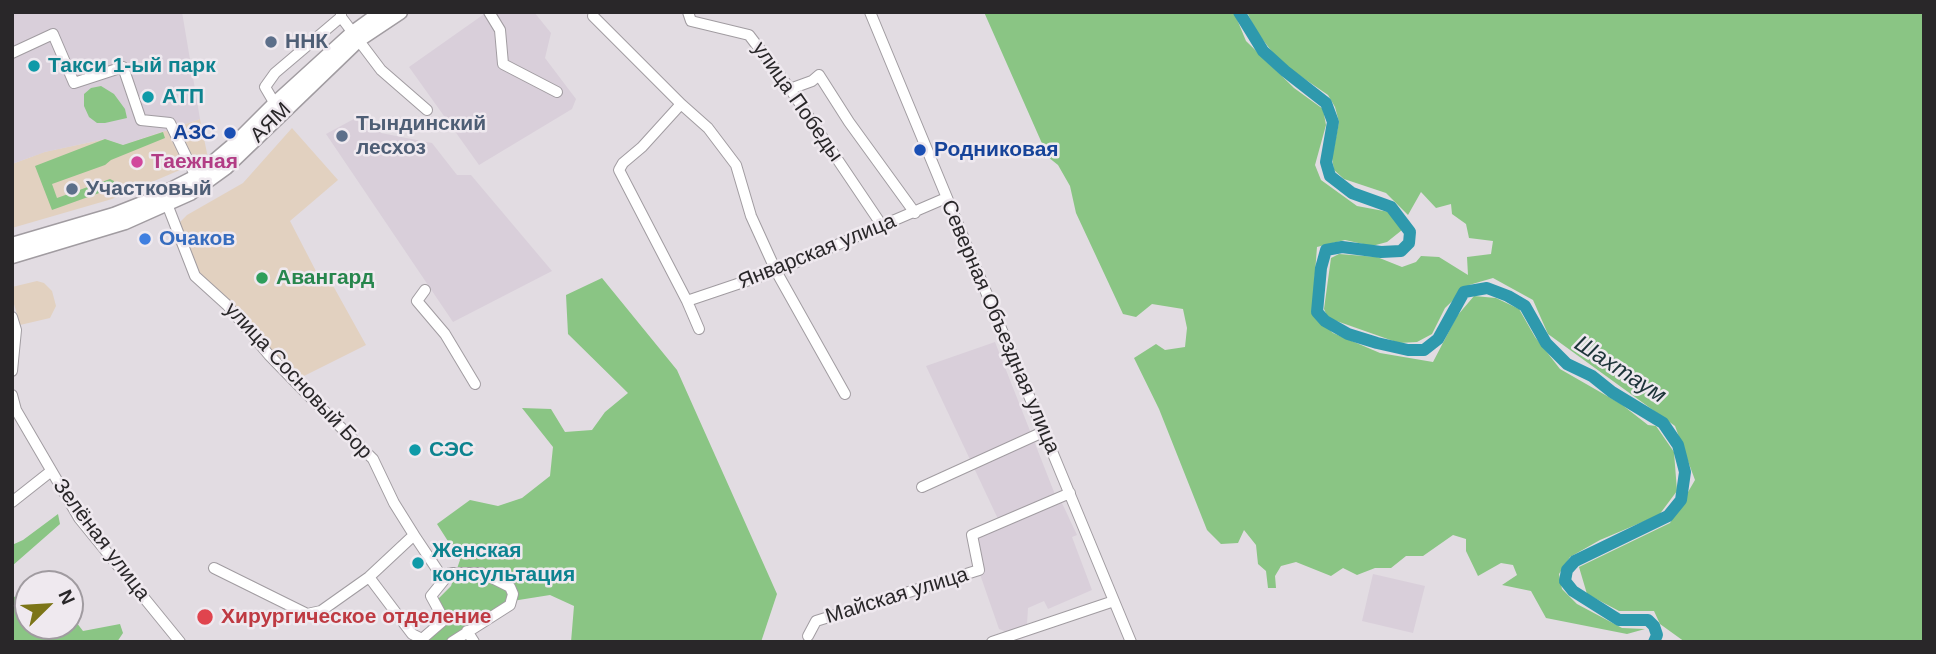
<!DOCTYPE html>
<meta charset="utf-8">
<style>
body{margin:0}
#map{position:relative;width:1936px;height:654px;overflow:hidden;background:#e2dce2;font-family:Helvetica,sans-serif}
canvas{display:block}
.frame{position:absolute;inset:0;border:14px solid #292729;pointer-events:none}
.north{position:absolute;left:14px;top:570px;width:70px;height:70px;box-sizing:border-box;background:#efe9ef;border:2px solid #a09ba0;border-radius:50%;rotate:66deg;font-size:19px;font-weight:700;line-height:28px;text-align:center;color:#292729}
.north::after{content:'';display:block;margin:auto;width:24px;height:32px;background:#7c7518;clip-path:polygon(50% 0,100% 100%,50% 72%,0 100%)}
</style>
<div id="map">
<canvas width="1936" height="654"></canvas>
<div class="frame"></div>
<div class="north">N</div>
</div>
<script>
const ctx = document.querySelector('canvas').getContext('2d');
ctx.lineJoin = 'round';
function fillPath(path, color) { ctx.fillStyle = color; ctx.fill(path, 'evenodd'); }
const toPath = rows => new Path2D(rows.map(r => 'M' + r).join(''));
function strokePath(path, color, width, dash) { ctx.strokeStyle = color; ctx.lineWidth = width; ctx.lineCap = dash ? 'butt' : 'round'; ctx.setLineDash(dash || []); ctx.stroke(path); }
function drawText(font, color, halo, rows, align = 'center') {
  ctx.font = font + ' Helvetica,sans-serif'; ctx.lineWidth = 5; ctx.setLineDash([]); ctx.textBaseline = 'middle'; ctx.strokeStyle = halo; ctx.fillStyle = color; for (const [text, x, y, turn = 0] of rows) {
    ctx.save(); ctx.translate(x, y); ctx.rotate((+turn || 0) * Math.PI / 180); ctx.textAlign = isNaN(turn) ? turn : align; if (halo) ctx.strokeText(text, 0, 0); ctx.fillText(text, 0, 0); ctx.restore();
  }
}
fillPath(toPath([
 [200,119,208,158,112,199,12,228,12,164,44,152,105,139,123,145],
 [292,128,338,180,290,221,319,277,326,273,366,345,296,380,195,272,180,222,187,215,243,183],
 [37,281,44,283,52,291,56,306,50,318,20,325,12,297,12,287]
]), '#e2d1c0');
fillPath(toPath([
 [12,12,182,12,200,119,123,145,105,139,45,152,12,164],
 [487,12,534,12,551,33,545,58,576,99,572,109,479,165,409,67],
 [365,113,381,133,432,143,457,175,471,175,552,271,453,322,326,134],
 [995,342,1058,502,1061,501,1077,535,1072,537,1092,590,1048,609,1044,601,1028,608,1027,624,1007,632,999,629,966,534,998,519,926,366],
 [1373,574,1425,586,1413,633,1362,621]
]), '#d9cfda');
fillPath(toPath([
 [984,12,1234,12,1246,41,1294,88,1323,109,1326,125,1315,165,1321,180,1357,206,1389,212,1402,230,1387,242,1372,246,1345,240,1317,247,1312,313,1333,333,1380,353,1433,362,1457,316,1474,296,1496,298,1519,309,1535,337,1560,369,1621,404,1648,425,1656,426,1674,452,1677,491,1659,515,1600,540,1570,557,1559,574,1562,589,1577,604,1622,628,1645,629,1627,634,1546,618,1531,591,1502,585,1517,575,1513,565,1501,563,1478,576,1466,551,1466,539,1453,535,1423,556,1406,556,1391,568,1375,568,1357,575,1343,568,1331,576,1296,562,1281,566,1275,576,1276,588,1268,588,1266,571,1258,564,1256,545,1244,530,1238,543,1221,544,1207,530,1159,409,1134,358,1156,344,1165,350,1185,347,1187,328,1183,309,1152,304,1136,317,1123,314,1076,213,1070,186,1058,165,1048,157],
 [1247,12,1924,12,1924,642,1685,642,1660,624,1654,611,1619,611,1587,594,1579,567,1670,523,1695,480,1675,426,1548,334,1533,300,1493,278,1469,285,1445,308,1432,334,1417,342,1399,343,1328,318,1324,309,1331,258,1339,254,1377,257,1402,267,1416,262,1421,256,1439,257,1468,275,1467,257,1491,254,1493,241,1469,238,1466,224,1452,214,1451,204,1436,208,1421,192,1408,215,1386,193,1344,179,1334,170,1332,158,1339,122,1335,107,1328,95,1280,62,1256,31],
 [101,86,114,94,125,109,127,118,105,123,97,123,89,117,84,106,84,94,91,88],
 [163,132,165,138,111,160,105,165,52,184,57,198,110,179,114,181,113,188,52,210,35,166,105,139,123,145],
 [602,278,677,370,777,594,761,642,571,642,574,606,550,595,506,602,448,642,424,642,447,620,438,599,451,586,460,560,437,524,470,500,498,506,522,498,550,476,553,447,522,408,551,409,565,432,592,430,605,412,628,393,568,334,566,295],
 [58,514,60,524,12,566,12,545,23,540],
 [12,594,23,606,28,605,28,626,70,626,70,614,83,631,120,624,123,633,117,642,12,642]
]), '#8ac584');
strokePath(toPath([
 [1239,12,1263,51,1285,71,1326,103,1333,122,1326,162,1330,176,1352,193,1391,207,1410,232,1409,243,1401,251,1381,252,1342,247,1326,250,1321,268,1317,312,1325,321,1348,334,1377,343,1408,350,1424,350,1438,339,1464,292,1487,288,1508,296,1525,306,1546,343,1567,364,1592,376,1612,392,1663,423,1678,445,1685,472,1681,500,1668,516,1575,561,1567,570,1565,581,1573,591,1619,620,1648,620,1654,626,1657,635,1654,642]
]), '#2e99ad', 12);
const minor = toPath([
 [341,12,341,17,381,70,427,110],
 [489,12,500,30,503,64,557,92],
 [688,12,691,21,749,35,790,89,883,227],
 [870,12,1131,642],
 [593,16,681,104,708,128,736,165,751,216,776,271,845,394],
 [12,53,53,34,74,83,123,67,141,120,170,123,196,177],
 [790,89,812,81,819,75,849,122,915,213],
 [275,104,265,87,275,73,341,17],
 [681,104,642,147,623,163,619,170,687,301,699,329],
 [167,204,195,276,227,305,269,355,306,393,373,459,394,503,414,535,369,577,321,611,307,614,214,568],
 [425,290,417,301,445,334,475,384],
 [687,301,776,271,946,198],
 [12,317,16,330,12,371],
 [12,395,16,410,79,518,180,642],
 [922,487,1043,432],
 [12,502,50,472],
 [369,577,412,634,422,639,444,620,431,596,444,580,414,535],
 [444,580,450,573,482,573,510,587,513,594,510,605,452,642],
 [467,631,474,642],
 [808,636,816,621,979,570,972,535,1070,493],
 [992,642,1114,601]
]);
const highway = toPath([
 [12,245,114,215,147,202,196,177,235,144,275,104,353,33,382,12],
 [12,256,125,222,190,193,226,167,358,40,400,12]
]);
strokePath(minor, '#a19ca1', 12);
strokePath(highway, '#a19ca1', 17);
strokePath(minor, '#fff', 10);
strokePath(highway, '#fff', 14);
for (const [x, y, r, color] of [
 [271,42,7,"#5c6f8a"],
 [34,66,7,"#0f9aa8"],
 [148,97,7,"#0f9aa8"],
 [230,133,7,"#1a4fb4"],
 [342,136,7,"#5c6f8a"],
 [920,150,7,"#1a4fb4"],
 [137,162,7,"#d1479c"],
 [72,189,7,"#5c6f8a"],
 [145,239,7,"#3f7fe0"],
 [262,278,7,"#2e9e5b"],
 [415,450,7,"#0f9aa8"],
 [418,563,7,"#0f9aa8"],
 [205,617,9,"#e0444e"]
]) { const dot = new Path2D(); dot.arc(x, y, r, 0, 2 * Math.PI); ctx.fillStyle = color; ctx.fill(dot); strokePath(dot, '#efe9ef', 2.5); }
drawText('bold 21px', '#4e5e75', '#efe9ef', [
 ["ННК",285,42],
 ["Тындинский",356,124],
 ["лесхоз",356,148],
 ["Участковый",86,189]
], 'left');
drawText('bold 21px', '#0d838f', '#efe9ef', [
 ["Такси 1-ый парк",48,66],
 ["АТП",162,97],
 ["СЭС",429,450],
 ["Женская",432,551],
 ["консультация",432,575]
], 'left');
drawText('21px', '#292729', '#efe9ef', [
 ["улица Победы",797,102,55],
 ["АЯМ",271,123,-44],
 ["Январская улица",817,252,-22],
 ["Северная Объездная улица",1000,327,67],
 ["улица Сосновый Бор",298,381,47],
 ["Зелёная улица",101,540,53],
 ["Майская улица",897,596,-17]
]);
drawText('bold 21px', '#164399', '#efe9ef', [
 ["АЗС",216,133],
 ["Родниковая",934,150,"left"]
], 'right');
drawText('bold 21px', '#b23c85', '#efe9ef', [
 ["Таежная",151,162]
], 'left');
drawText('bold 21px', '#366cbe', '#efe9ef', [
 ["Очаков",159,239]
], 'left');
drawText('bold 21px', '#27864d', '#efe9ef', [
 ["Авангард",276,278]
], 'left');
drawText('bold 21px', '#be3a42', '#efe9ef', [
 ["Хирургическое отделение",221,617]
], 'left');
drawText('italic 23px', '#1d3439', '#efe9ef', [
 ["Шахтаум",1620,370,33]
]);
</script>
